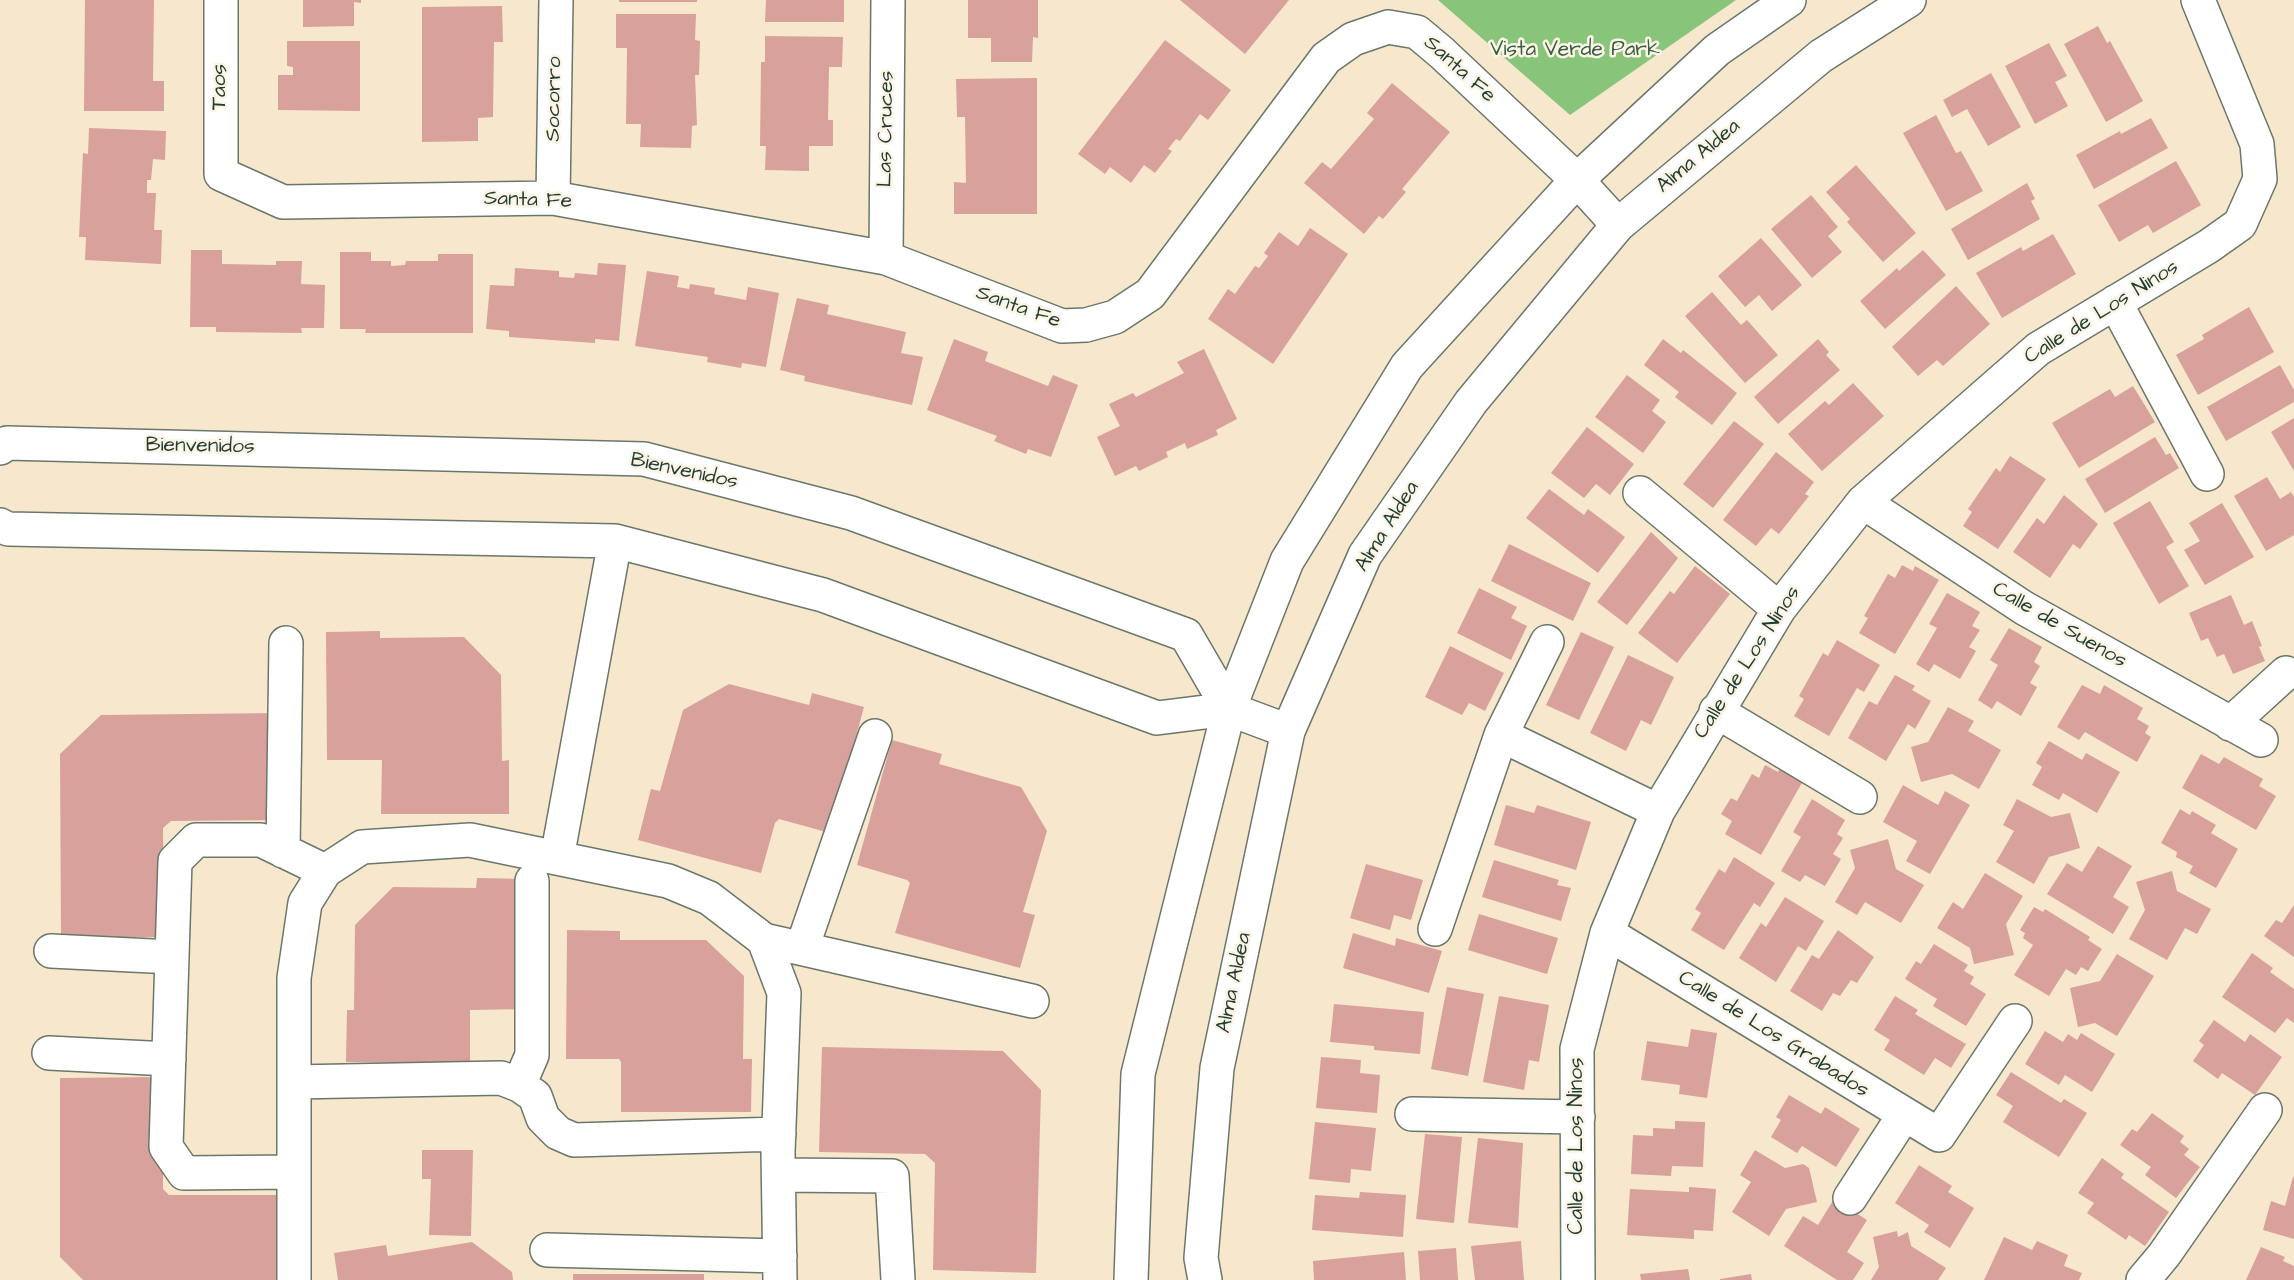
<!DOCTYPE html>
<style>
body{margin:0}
canvas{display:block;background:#f6e7cd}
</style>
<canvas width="2294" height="1280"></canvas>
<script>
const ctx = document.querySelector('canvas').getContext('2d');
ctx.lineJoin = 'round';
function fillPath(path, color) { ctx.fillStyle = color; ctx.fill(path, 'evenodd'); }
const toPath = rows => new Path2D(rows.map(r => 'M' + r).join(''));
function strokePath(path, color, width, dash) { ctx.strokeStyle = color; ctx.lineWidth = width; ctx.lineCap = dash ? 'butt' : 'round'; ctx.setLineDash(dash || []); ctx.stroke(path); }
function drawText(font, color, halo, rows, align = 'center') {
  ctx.font = font + ' "Architects Daughter",sans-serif'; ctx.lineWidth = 5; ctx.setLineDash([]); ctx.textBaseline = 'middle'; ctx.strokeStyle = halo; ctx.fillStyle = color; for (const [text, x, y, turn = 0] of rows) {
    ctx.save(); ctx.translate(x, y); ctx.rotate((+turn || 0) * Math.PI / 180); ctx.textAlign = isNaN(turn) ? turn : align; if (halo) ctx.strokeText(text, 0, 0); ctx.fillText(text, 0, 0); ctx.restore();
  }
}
fillPath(toPath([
 [1438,0,1736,0,1570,115]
]), '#88c57b');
fillPath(toPath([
 [85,0,154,0,153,81,164,81,164,111,84,111],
 [303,0,361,0,361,3,354,2,354,26,303,27],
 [619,0,697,0,697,2,619,2],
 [766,0,844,0,844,22,765,22],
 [968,0,1038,0,1038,38,1033,37,1032,62,991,62,991,38,968,38],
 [1180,0,1289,0,1245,54],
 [502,6,503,42,494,42,493,117,478,118,478,141,422,142,422,7],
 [616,14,696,14,695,40,700,41,699,75,695,75,697,125,692,126,691,148,640,147,641,124,626,124,627,48,616,48],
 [2098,26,2107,43,2110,41,2143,101,2106,122,2064,44],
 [765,36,843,37,842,67,829,67,828,120,833,120,833,146,809,146,809,171,765,170,766,146,760,146,761,62,765,62],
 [1165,40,1231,90,1208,120,1200,114,1180,141,1176,139,1168,149,1172,151,1155,173,1144,165,1131,183,1110,167,1105,174,1078,154],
 [287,41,360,41,360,111,278,110,278,75,293,75,293,67,287,66],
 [2049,43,2067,76,2055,82,2068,106,2035,124,2005,66],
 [1991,73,2021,127,1988,146,1967,109,1952,117,1943,100],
 [1037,78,1037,214,954,214,954,182,966,183,965,117,957,117,956,79],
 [1392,83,1450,132,1402,189,1406,192,1383,219,1379,216,1364,234,1304,183,1322,162,1331,169,1374,119,1367,113],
 [1936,115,1956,153,1961,151,1983,191,1946,211,1903,133],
 [2151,118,2168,148,2094,189,2076,155,2120,131,2121,134],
 [89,128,166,131,165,160,153,159,151,180,147,180,147,193,156,193,154,230,162,230,161,264,85,260,86,237,79,237,83,153,88,154],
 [2176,161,2201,205,2153,233,2148,225,2119,242,2098,205],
 [1856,165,1916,233,1883,262,1847,222,1850,219,1826,192],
 [2027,183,2035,199,2031,201,2040,219,1968,260,1951,229],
 [1811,195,1838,227,1828,236,1842,252,1812,278,1771,229],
 [1310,228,1348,254,1273,364,1208,319,1228,289,1235,294,1255,266,1259,268,1268,256,1264,253,1279,232,1298,246],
 [2053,234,2076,274,2002,318,1976,273,2021,247,2023,251],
 [1761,238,1802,285,1772,311,1759,295,1745,307,1718,276],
 [191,250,222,250,222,264,276,265,276,261,302,261,301,284,325,285,324,328,301,328,302,333,216,332,216,327,190,327],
 [1923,250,1946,275,1885,329,1860,301,1897,268,1899,271],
 [340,252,371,252,371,261,391,261,391,266,405,265,406,261,438,261,438,254,473,254,473,333,365,333,366,329,340,329],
 [598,263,626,265,619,341,595,339,595,343,509,337,509,331,486,329,490,285,514,286,515,268,559,271,559,277,574,278,575,273,597,275],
 [647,271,679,276,677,287,689,289,690,284,715,288,714,294,746,300,748,287,779,293,766,367,742,363,741,368,707,362,708,357,635,346],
 [1956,286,1990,324,1943,366,1937,360,1918,376,1892,347],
 [1712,292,1741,325,1747,320,1778,355,1745,383,1685,316],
 [797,298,829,305,827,314,906,332,901,353,923,357,912,405,804,381,805,376,780,370],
 [2249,307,2274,352,2198,395,2176,355,2204,339,2202,335],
 [954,339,988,352,985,361,1048,386,1053,375,1078,385,1051,457,1028,449,1026,454,994,441,997,436,927,410],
 [1663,339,1681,353,1683,350,1737,393,1712,425,1675,397,1679,392,1644,365],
 [1818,339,1829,352,1826,355,1840,370,1778,424,1754,397],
 [1204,349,1237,419,1216,430,1218,435,1187,449,1185,443,1166,452,1168,457,1139,471,1136,466,1115,476,1097,437,1120,426,1109,404,1133,393,1136,397,1184,373,1177,362],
 [2280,365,2294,390,2294,402,2226,441,2207,407],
 [1627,375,1660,400,1652,411,1666,422,1643,453,1595,417],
 [1853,383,1884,416,1822,471,1788,434,1825,401,1829,405],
 [2133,386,2155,422,2079,468,2052,423,2110,389,2115,397],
 [2294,418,2294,471,2271,432],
 [1734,421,1764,444,1713,508,1683,484],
 [1587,427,1634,464,1610,495,1596,484,1584,498,1551,473],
 [2155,437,2166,455,2170,453,2179,468,2105,513,2085,479],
 [1776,452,1814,482,1805,494,1809,496,1779,534,1771,528,1756,546,1723,520],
 [2010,456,2046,479,1998,549,1963,526,1972,512,1968,509,1996,468,2000,472],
 [2267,477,2280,499,2291,492,2294,497,2294,535,2266,551,2234,496],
 [1549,489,1584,515,1588,509,1625,537,1598,573,1526,518],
 [2064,495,2098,524,2080,549,2073,544,2050,578,2013,552,2037,518,2044,524],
 [2150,501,2174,542,2166,547,2189,586,2159,604,2113,523],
 [2222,503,2254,557,2205,585,2184,550,2200,541,2189,523],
 [1651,532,1678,558,1627,625,1597,602],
 [1509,544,1591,583,1573,621,1491,581],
 [1902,565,1913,571,1915,566,1939,580,1895,654,1859,633,1868,618,1864,616,1888,574,1895,578],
 [1695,566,1730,594,1677,663,1638,633,1670,591,1674,594],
 [1479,588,1517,607,1511,618,1527,626,1511,660,1457,633],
 [1947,593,1980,612,1972,626,1980,630,1969,647,1976,651,1960,679,1934,664,1929,672,1916,664,1937,628,1929,624],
 [2231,595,2244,625,2252,621,2262,646,2259,647,2265,661,2233,674,2224,654,2217,657,2208,638,2201,641,2189,613],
 [2009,628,2042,647,2034,662,2040,666,2030,683,2037,687,2021,716,1997,701,1992,709,1978,700,1998,665,1990,660],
 [380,631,380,638,464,637,501,675,502,761,509,760,509,814,381,814,382,760,327,760,326,632],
 [1581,632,1614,647,1579,720,1546,705],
 [1837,640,1880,665,1864,692,1857,688,1829,736,1794,716,1804,699,1799,696,1823,653,1828,656],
 [1450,646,1504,673,1485,711,1469,703,1462,715,1425,697],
 [1628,655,1674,677,1651,725,1641,720,1626,751,1590,733],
 [1895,675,1915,686,1912,690,1931,701,1915,729,1908,724,1886,761,1848,738,1869,701,1877,705],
 [729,684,809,705,812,693,864,707,830,833,779,819,775,823,761,873,638,840,651,789,660,791,683,710],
 [2082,685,2100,694,2104,685,2143,708,2137,719,2149,726,2145,733,2151,737,2137,762,2085,732,2079,740,2057,727],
 [1948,707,1974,721,1968,731,2001,750,1979,789,1952,774,1921,782,1911,747,1928,742],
 [280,713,281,820,171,821,163,828,164,937,61,938,60,754,101,715],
 [892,740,942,754,939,764,1021,787,1047,831,1023,912,1035,915,1020,968,895,933,910,883,907,880,857,865],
 [2049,741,2082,760,2086,753,2120,772,2097,813,2063,793,2059,800,2032,785,2042,767,2036,763],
 [2201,754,2219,764,2224,757,2263,779,2259,786,2276,796,2256,830,2182,788],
 [1765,765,1778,772,1780,768,1803,781,1761,855,1725,834,1732,821,1721,814,1731,798,1737,801,1752,774,1759,778],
 [1903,785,1938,805,1945,791,1970,805,1930,874,1906,861,1917,841,1883,822],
 [1812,799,1845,820,1837,834,1843,838,1833,854,1841,859,1825,886,1805,875,1800,882,1781,871,1801,837,1793,832],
 [2017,799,2051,817,2070,813,2080,848,2049,857,2034,884,1996,862,2014,831,2003,825],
 [1506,805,1534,813,1537,805,1591,822,1576,870,1494,845],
 [2180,809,2190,815,2192,811,2216,825,2211,833,2238,849,2216,888,2189,873,2193,866,2176,857,2177,852,2161,843],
 [1888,839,1896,869,1924,885,1901,923,1865,902,1857,915,1835,902,1855,868,1850,850],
 [2098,846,2132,866,2113,897,2129,907,2113,934,2047,894,2067,863,2082,872],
 [1734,857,1775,883,1760,907,1754,903,1724,950,1691,930,1701,913,1695,909,1719,869,1725,873],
 [1494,860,1559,880,1557,885,1571,888,1561,921,1482,897],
 [1366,864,1423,880,1411,920,1394,915,1390,930,1350,918],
 [2172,871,2177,891,2211,909,2197,934,2185,928,2167,960,2129,939,2145,910,2136,882],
 [1985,873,2023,896,2006,924,2014,955,1974,964,1970,948,1937,928,1953,902,1963,909],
 [477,878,528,879,526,1009,470,1010,470,1064,346,1062,347,1010,354,1010,355,925,393,887,476,888],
 [1785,897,1824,921,1806,951,1798,946,1776,982,1739,958,1761,923,1766,927],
 [2294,905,2294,957,2264,936,2276,920,2282,923],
 [2034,907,2043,912,2045,909,2090,937,2088,940,2102,949,2088,971,2081,967,2076,975,2066,969,2049,996,2014,975,2033,945,2023,938,2025,933,2020,930],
 [1479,914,1558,938,1547,974,1468,950],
 [567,930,620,931,620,940,706,940,744,976,743,1059,752,1059,751,1112,621,1112,621,1062,619,1059,566,1059],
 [1838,930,1874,957,1857,983,1851,980,1840,996,1833,993,1822,1011,1790,991,1812,955,1819,959],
 [1353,933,1395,946,1396,938,1442,951,1429,993,1343,968],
 [1934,944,1968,965,1964,971,1974,977,1970,984,1986,994,1966,1026,1933,1006,1937,999,1905,979,1916,961,1921,964],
 [2252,953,2273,968,2270,972,2294,989,2294,1023,2287,1018,2275,1033,2222,997],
 [2117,954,2154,976,2117,1036,2095,1023,2078,1027,2070,988,2100,981],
 [1447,987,1484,994,1468,1076,1431,1069],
 [1499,996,1549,1005,1539,1062,1529,1060,1524,1090,1483,1082],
 [1895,996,1918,1010,1915,1014,1966,1044,1951,1068,1935,1058,1924,1075,1884,1050,1890,1040,1874,1030],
 [1334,1004,1424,1012,1420,1054,1374,1050,1374,1046,1330,1042],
 [2214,1020,2245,1042,2250,1034,2282,1057,2255,1095,2222,1073,2218,1079,2193,1061,2204,1045,2199,1041],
 [1691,1029,1717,1033,1707,1098,1679,1094,1680,1085,1641,1080,1647,1041,1688,1047],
 [2045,1031,2063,1042,2068,1034,2077,1040,2081,1033,2115,1054,2092,1092,2065,1075,2059,1085,2025,1064],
 [822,1047,1003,1051,1041,1090,1036,1273,933,1270,935,1163,925,1154,819,1152],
 [1321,1057,1361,1060,1360,1073,1380,1075,1377,1113,1316,1108],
 [2011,1072,2061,1103,2064,1099,2087,1113,2059,1157,2003,1122,2013,1106,1996,1095],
 [163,1077,163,1189,169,1195,278,1195,278,1280,83,1280,60,1257,60,1078],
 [1789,1095,1821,1114,1825,1107,1860,1129,1836,1167,1802,1146,1797,1153,1771,1137,1781,1120,1776,1117],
 [2152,1113,2184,1136,2180,1142,2189,1149,2184,1155,2200,1167,2176,1198,2145,1175,2151,1167,2120,1145,2132,1129,2137,1132],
 [1675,1121,1705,1122,1703,1167,1672,1166,1671,1176,1631,1174,1633,1135,1653,1136,1653,1128,1675,1129],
 [1315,1122,1376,1128,1371,1171,1351,1169,1350,1183,1309,1179],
 [1425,1134,1462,1137,1454,1223,1416,1219],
 [1478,1138,1523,1143,1518,1228,1468,1223],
 [422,1150,473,1150,471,1236,429,1235,431,1179,422,1179],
 [1755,1150,1785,1168,1803,1164,1809,1168,1817,1202,1786,1209,1769,1236,1732,1212,1751,1182,1740,1175],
 [2102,1158,2124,1174,2121,1178,2169,1212,2145,1246,2129,1235,2126,1240,2087,1213,2094,1203,2078,1193],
 [1919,1165,1952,1186,1948,1192,1974,1208,1950,1248,1924,1232,1929,1225,1895,1203],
 [2293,1177,2294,1177,2294,1239,2263,1230,2271,1201,2285,1206],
 [1689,1187,1716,1189,1713,1231,1694,1230,1694,1239,1627,1235,1630,1189,1689,1192],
 [1360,1192,1406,1195,1403,1237,1312,1230,1315,1195,1359,1198],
 [1834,1199,1867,1220,1847,1252,1864,1263,1853,1280,1837,1280,1784,1246,1803,1216,1818,1225],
 [1897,1231,1898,1237,1908,1232,1911,1246,1946,1268,1938,1280,1871,1280,1879,1267,1873,1237],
 [2004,1237,2032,1250,2037,1241,2068,1255,2064,1266,2082,1273,2079,1280,1984,1280],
 [1521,1241,1524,1280,1475,1280,1471,1246],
 [472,1242,512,1272,513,1280,338,1280,334,1253,386,1245,388,1256],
 [2261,1247,2285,1257,2283,1261,2294,1266,2294,1280,2246,1280],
 [1456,1248,1458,1280,1420,1280,1418,1251],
 [1404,1252,1406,1280,1314,1280,1313,1261],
 [1688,1269,1690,1280,1641,1280,1640,1274],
 [573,1274,704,1274,704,1280,573,1280],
 [1751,1274,1752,1280,1720,1280,1720,1279]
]), '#d9a19c');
const minor = toPath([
 [221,0,221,174,283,202,553,198,886,258,1062,326,1086,325,1115,317,1150,294,1326,58,1353,39,1388,27,1417,32,1442,53,1577,180,1618,225],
 [553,198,556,0],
 [886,258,888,0],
 [2115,302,2207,474],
 [0,448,7,443,644,459,851,513,1186,635,1229,709],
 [1640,493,1779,609],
 [1863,502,2024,608,2261,740],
 [0,525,8,529,615,541,823,595,1157,718,1229,709,1288,731],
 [1716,711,1860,797],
 [2230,724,2286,673],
 [1501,735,1658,811],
 [283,851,286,643],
 [557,858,615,541],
 [1435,929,1501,735,1547,642],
 [1607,933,1939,1135,2015,1021],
 [764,940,784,993,778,1152,780,1280],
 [802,948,875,736],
 [51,951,172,957],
 [49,1053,169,1059],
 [294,1082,501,1078,519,1085,535,1096,543,1118,558,1133,574,1140,779,1134],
 [519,1085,532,1055,532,881],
 [1412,1114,1578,1117],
 [294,1172,184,1173,166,1147,175,861,196,840,261,840,325,871],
 [779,1175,892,1176,898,1280],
 [1850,1198,1904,1115],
 [547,1250,780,1256],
 [294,1280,294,978,305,903,325,871,362,847,470,840,668,881,709,898,764,940,1032,1001],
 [1578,1280,1577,1049,1607,933,1658,811,1779,609,1863,502,2038,349,2209,246,2240,224,2260,179,2257,144,2198,0],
 [2143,1280,2164,1255,2265,1110]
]);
const major = toPath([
 [1131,1280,1138,1074,1229,709,1287,561,1407,366,1577,180,1717,50,1789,0],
 [1205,1280,1201,1258,1217,1068,1288,731,1365,555,1471,402,1618,225,1821,56,1909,0]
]);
strokePath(minor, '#6a786a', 36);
strokePath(major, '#6a786a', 36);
strokePath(minor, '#fff', 33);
strokePath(major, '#fff', 33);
drawText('21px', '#395f46', '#fcf5e5', [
 ["Vista Verde Park",1575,51]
]);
drawText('21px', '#1f3d34', '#fcf5e5', [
 ["Santa Fe",1459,70,42],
 ["Taos",221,87,-90],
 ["Socorro",555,99,-89],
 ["Las Cruces",887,129,-89],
 ["Alma Aldea",1699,157,-40],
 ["Santa Fe",528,201,2],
 ["Santa Fe",1018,308,20],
 ["Calle de Los Ninos",2102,313,-32],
 ["Bienvenidos",200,447,1],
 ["Bienvenidos",684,472,12],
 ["Alma Aldea",1388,527,-58],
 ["Calle de Suenos",2059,626,30],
 ["Calle de Los Ninos",1748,663,-57],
 ["Alma Aldea",1235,983,-78],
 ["Calle de Los Grabados",1773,1035,32],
 ["Calle de Los Ninos",1578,1146,-90]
]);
</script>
